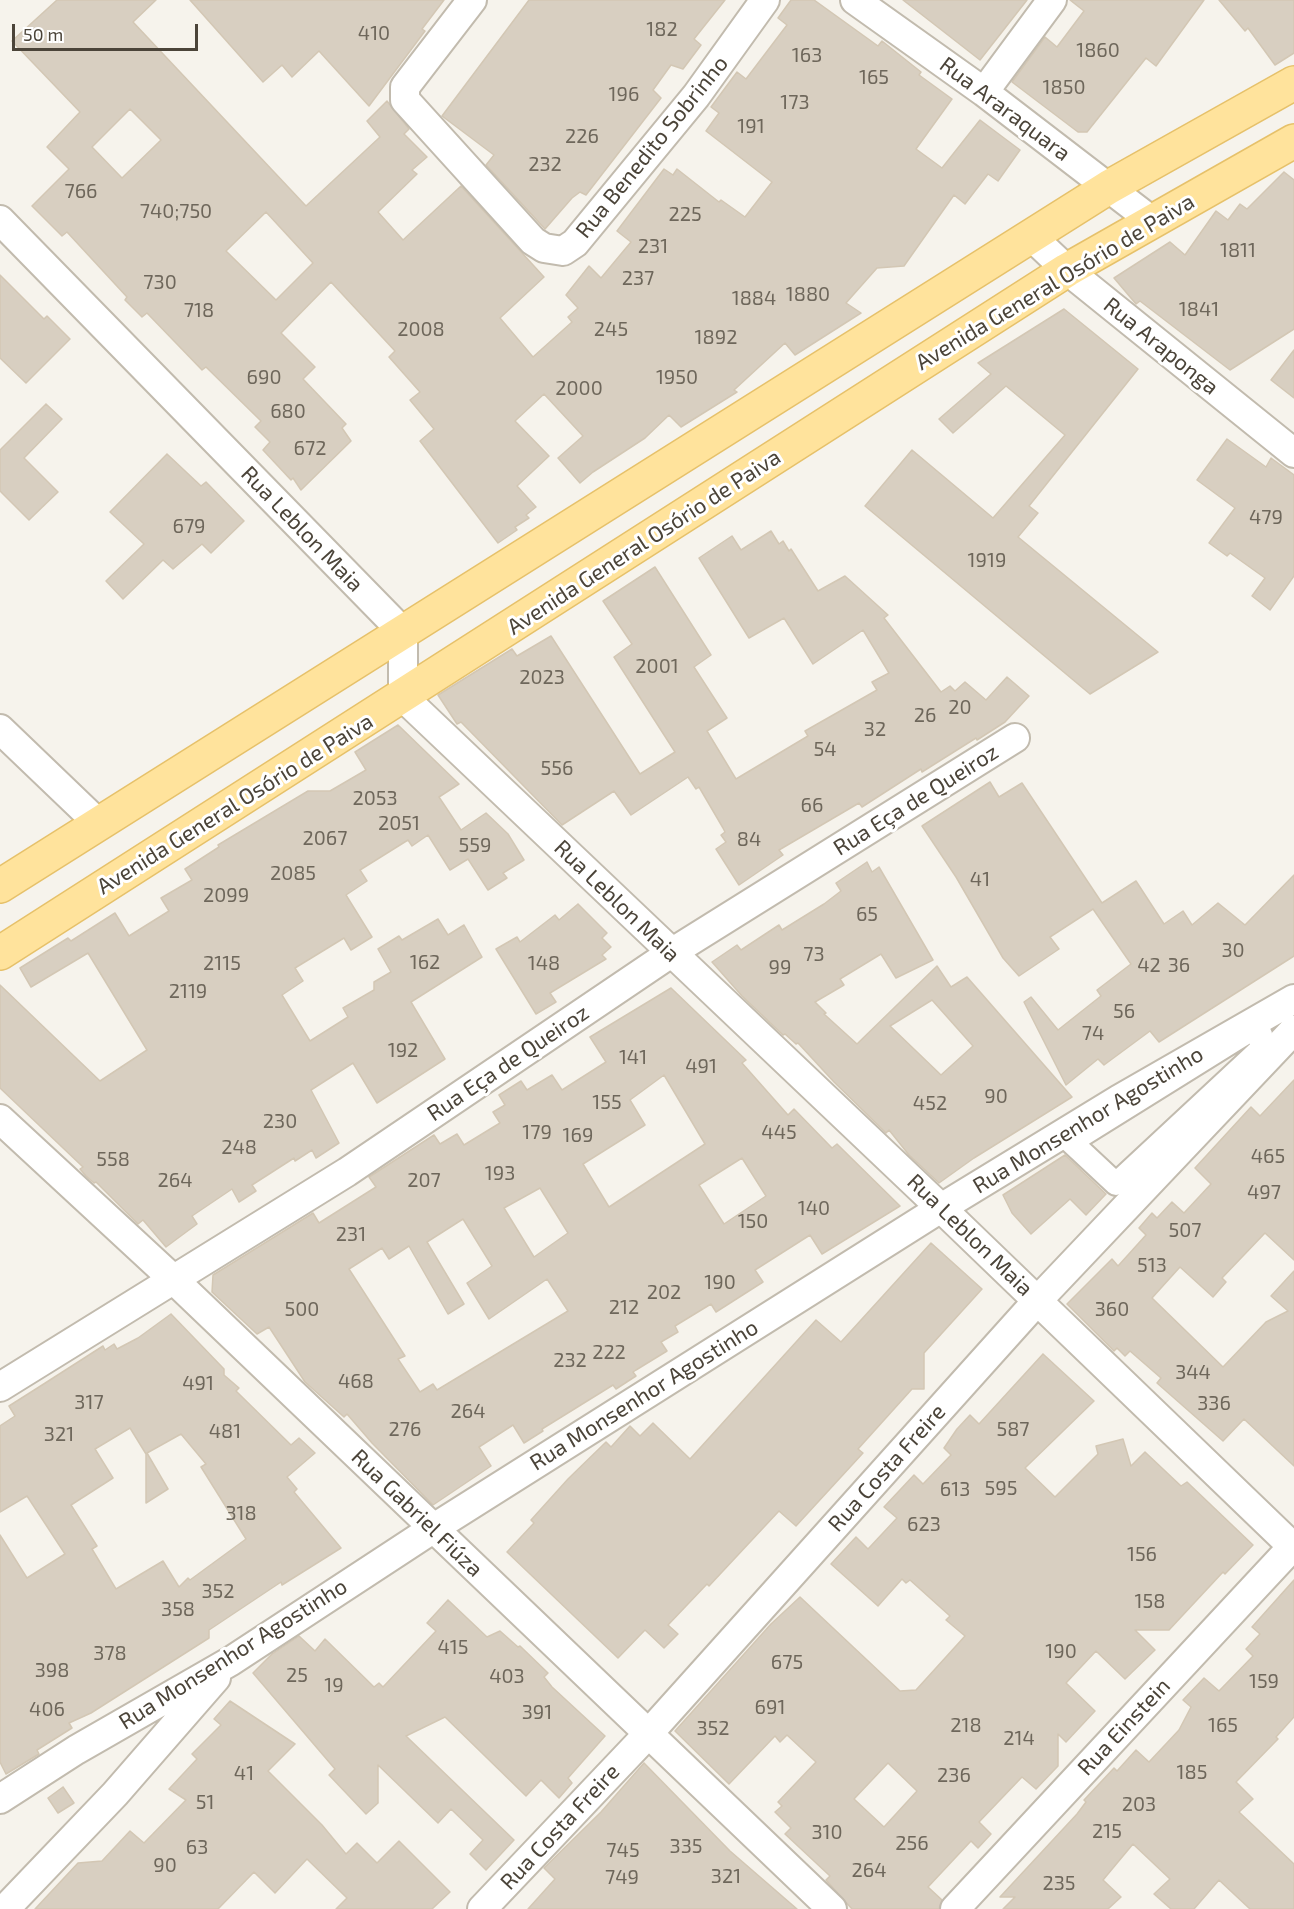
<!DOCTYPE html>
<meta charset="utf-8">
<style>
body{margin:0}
#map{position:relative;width:1294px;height:1909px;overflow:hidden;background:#f6f3ec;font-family:"Exo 2",sans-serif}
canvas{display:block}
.scale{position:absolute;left:12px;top:24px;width:186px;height:27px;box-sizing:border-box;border:3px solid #4b4439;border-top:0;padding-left:8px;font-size:18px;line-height:21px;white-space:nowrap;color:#4b4439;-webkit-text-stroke:4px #fff;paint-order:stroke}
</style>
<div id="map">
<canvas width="1294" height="1909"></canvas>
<div class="scale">50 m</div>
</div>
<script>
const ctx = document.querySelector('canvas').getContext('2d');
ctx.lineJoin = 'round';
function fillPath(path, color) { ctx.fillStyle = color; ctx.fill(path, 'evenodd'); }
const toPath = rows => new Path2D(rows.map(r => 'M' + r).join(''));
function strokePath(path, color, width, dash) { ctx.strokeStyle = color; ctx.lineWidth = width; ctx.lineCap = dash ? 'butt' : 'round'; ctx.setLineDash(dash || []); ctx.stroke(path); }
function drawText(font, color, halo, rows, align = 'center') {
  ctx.font = font + ' "Exo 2",sans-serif'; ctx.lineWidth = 6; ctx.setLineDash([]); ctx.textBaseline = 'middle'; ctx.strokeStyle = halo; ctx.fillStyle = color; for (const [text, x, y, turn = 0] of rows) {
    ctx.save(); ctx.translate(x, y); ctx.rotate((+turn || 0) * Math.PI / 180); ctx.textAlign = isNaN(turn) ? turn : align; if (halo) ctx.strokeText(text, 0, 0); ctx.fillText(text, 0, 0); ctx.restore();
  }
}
const building = toPath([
 [57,0,156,0,133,22,306,206,380,137,367,121,387,101,409,129,404,134,427,157,412,170,417,174,378,212,403,240,461,186,544,277,500,318,533,357,572,322,568,317,578,308,566,295,589,266,601,278,631,242,617,231,664,169,673,175,677,169,719,202,721,200,745,217,772,182,706,131,719,113,711,107,737,72,746,79,787,25,778,18,791,0,814,0,878,46,882,41,921,72,919,75,952,99,916,149,942,168,980,120,1020,150,998,181,988,174,965,204,954,195,904,266,877,268,846,303,861,313,795,355,785,343,734,390,737,392,681,427,669,415,645,438,593,472,580,483,558,458,583,436,544,394,515,421,549,456,517,486,536,507,526,515,529,518,515,527,517,530,498,543,420,441,434,429,410,400,420,392,389,357,395,351,331,282,281,333,315,367,303,379,346,424,342,428,351,441,301,490,293,478,291,480,263,450,270,442,255,427,261,421,206,367,202,370,147,313,142,317,125,300,127,297,67,232,62,236,32,206,69,169,47,147,80,112,12,41,57,0],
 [130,109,161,140,122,178,92,147,130,109],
 [266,212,313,263,276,300,226,251,266,212],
 [190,0,444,0,422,29,425,31,369,106,319,51,292,77,282,65,263,82,190,0],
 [529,0,725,0,694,39,701,45,683,69,671,65,653,90,661,98,586,195,580,192,572,198,545,229,486,165,494,155,442,116,529,0],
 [903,0,1027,0,980,60,903,0],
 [1070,0,1204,0,1156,66,1146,58,1087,132,1078,132,1012,82,1045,37,1057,47,1084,11,1070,0],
 [1219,0,1294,0,1294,53,1275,65,1248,28,1245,31,1219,0],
 [1284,172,1294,180,1294,329,1230,370,1140,301,1136,304,1114,278,1170,242,1185,255,1216,211,1228,220,1240,204,1247,209,1284,172],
 [0,275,44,319,47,316,70,339,26,383,0,358,0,275],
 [1064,309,1138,369,1029,506,1038,513,1018,537,1158,652,1090,694,865,506,912,450,993,518,1065,435,1006,386,953,433,939,419,991,374,978,363,1064,309],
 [1294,350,1294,398,1271,380,1294,350],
 [46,404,62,419,24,458,58,492,29,520,0,491,0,450,46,404],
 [1227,439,1266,467,1271,458,1294,475,1294,576,1270,610,1252,596,1265,578,1230,553,1227,556,1209,543,1235,508,1197,480,1227,439],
 [167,454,201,486,206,482,244,521,211,553,202,544,173,569,163,560,123,599,106,581,144,544,110,512,167,454],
 [771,531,779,544,783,541,789,551,791,549,818,591,845,576,888,615,884,618,941,692,950,686,955,691,965,682,986,700,1007,677,1029,696,1005,722,977,740,976,738,922,772,921,769,862,807,859,803,779,850,783,855,739,885,716,849,726,842,721,835,725,832,723,828,699,787,696,789,688,777,631,815,614,791,562,825,461,722,457,724,438,695,512,649,517,656,551,636,640,774,675,752,614,657,632,644,603,601,655,567,711,655,694,667,727,718,707,731,736,779,808,736,805,731,877,690,872,682,889,673,863,630,813,664,784,618,749,638,699,558,732,536,741,550,771,531],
 [398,725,459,784,439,797,461,830,486,813,508,834,524,860,503,873,507,878,488,890,468,859,450,870,428,835,412,846,408,840,360,870,367,881,346,895,372,937,351,950,344,938,295,968,303,981,282,995,310,1041,348,1017,343,1008,374,990,374,982,391,972,378,949,399,936,402,940,438,919,448,935,464,925,482,957,411,1002,445,1059,377,1103,353,1063,311,1090,339,1143,316,1158,312,1150,295,1161,294,1158,252,1185,256,1191,239,1202,232,1189,192,1216,197,1224,166,1247,143,1220,138,1224,96,1182,94,1183,86,1176,80,1169,83,1167,0,1088,0,985,100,1081,147,1050,88,953,31,987,20,968,68,938,71,941,115,913,129,936,169,911,161,898,192,880,185,869,219,847,218,845,308,791,330,791,366,770,355,752,398,725],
 [990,782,999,797,1022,783,1102,903,1136,881,1164,924,1183,911,1192,925,1218,903,1245,925,1294,875,1294,956,1159,1042,1150,1031,1104,1065,1098,1059,1066,1085,1024,1002,1031,997,1058,1030,1101,996,1097,990,1131,964,1093,909,1050,937,1059,949,1019,976,1003,958,956,877,922,826,990,782],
 [867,862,872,872,879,867,933,960,896,978,881,954,840,979,844,985,815,1002,826,1013,824,1014,857,1044,937,966,951,987,967,977,1072,1097,974,1158,939,1183,909,1155,889,1130,886,1133,834,1082,798,1043,796,1044,785,1034,783,1035,742,996,712,962,737,945,741,950,779,925,782,930,824,904,841,891,836,883,867,862],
 [932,1000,973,1046,941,1075,890,1026,932,1000],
 [578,904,607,933,602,938,611,947,602,955,606,959,550,993,556,1002,536,1014,496,949,517,937,520,942,555,915,559,920,578,904],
 [671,988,746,1060,742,1063,788,1115,794,1109,832,1148,837,1144,900,1206,822,1254,810,1235,755,1270,763,1282,716,1312,711,1304,675,1326,678,1332,661,1342,667,1351,636,1370,633,1372,636,1376,616,1389,613,1385,542,1429,543,1431,524,1443,513,1425,479,1447,491,1466,433,1505,372,1443,347,1414,344,1417,305,1382,269,1327,257,1334,212,1292,213,1275,313,1213,319,1223,376,1187,369,1177,434,1135,440,1144,457,1134,464,1145,500,1123,493,1112,505,1105,499,1095,521,1081,527,1090,552,1075,562,1090,606,1062,590,1037,671,988],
 [664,1075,705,1144,609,1207,583,1164,645,1125,630,1100,664,1075],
 [742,1158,766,1196,724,1224,699,1185,742,1158],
 [540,1188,568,1233,534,1257,504,1208,540,1188],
 [463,1219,492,1266,467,1283,489,1319,547,1279,568,1311,437,1390,433,1384,420,1392,398,1359,405,1356,349,1269,382,1248,389,1259,409,1246,448,1314,464,1304,427,1242,463,1219],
 [1294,1080,1294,1260,1265,1233,1222,1278,1226,1282,1213,1297,1180,1267,1152,1298,1223,1367,1266,1322,1288,1311,1271,1296,1294,1271,1294,1466,1244,1419,1223,1441,1157,1383,1161,1378,1130,1351,1125,1356,1117,1348,1114,1351,1067,1304,1112,1259,1118,1266,1146,1235,1139,1228,1152,1213,1157,1218,1172,1202,1184,1213,1211,1184,1195,1168,1251,1107,1260,1116,1294,1080],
 [1065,1155,1106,1194,1086,1215,1070,1199,1031,1234,1012,1213,1003,1195,1065,1155],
 [931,1243,982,1289,924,1353,924,1389,912,1389,858,1449,863,1453,796,1526,779,1511,709,1586,707,1584,668,1625,678,1634,664,1648,645,1630,618,1658,507,1552,534,1523,531,1520,568,1479,606,1442,611,1447,630,1426,640,1436,653,1423,690,1459,816,1320,841,1342,931,1243],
 [171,1314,224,1369,224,1375,239,1388,236,1391,291,1445,299,1438,315,1453,287,1477,297,1489,294,1492,341,1548,282,1585,281,1582,209,1630,209,1638,91,1713,69,1723,72,1728,37,1750,39,1754,6,1774,0,1762,0,1535,27,1578,65,1554,27,1496,0,1512,0,1426,15,1416,9,1406,39,1387,103,1346,105,1350,114,1344,117,1349,138,1338,171,1314],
 [130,1428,146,1454,146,1503,168,1489,147,1453,181,1434,206,1464,201,1467,246,1539,190,1580,188,1578,179,1587,163,1561,116,1589,92,1549,97,1546,71,1505,113,1478,95,1449,130,1428],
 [1043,1354,1094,1401,1025,1468,1055,1497,1098,1454,1096,1446,1123,1439,1131,1466,1145,1452,1181,1486,1187,1482,1253,1545,1225,1574,1223,1572,1169,1630,1135,1630,1155,1650,1125,1679,1096,1651,1066,1683,1095,1711,1066,1742,1058,1734,1058,1766,1036,1789,1022,1777,979,1822,991,1834,978,1848,971,1841,928,1887,942,1900,939,1909,852,1909,826,1880,830,1876,785,1834,791,1828,775,1812,782,1806,778,1802,816,1762,787,1735,780,1742,775,1736,729,1784,675,1731,771,1624,800,1597,900,1691,916,1690,965,1636,946,1620,950,1616,910,1580,906,1583,902,1579,878,1606,831,1564,856,1537,868,1549,897,1518,884,1507,914,1475,923,1484,951,1455,944,1448,957,1429,970,1415,979,1424,1043,1354],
 [888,1763,917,1791,884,1827,854,1799,888,1763],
 [1294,1580,1294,1717,1276,1737,1278,1739,1236,1782,1253,1799,1239,1812,1294,1864,1294,1909,1250,1909,1219,1880,1194,1909,1171,1909,1154,1894,1170,1879,1133,1844,1103,1880,1121,1897,1108,1909,1003,1909,1015,1897,1000,1897,1077,1814,1086,1802,1084,1800,1114,1768,1117,1771,1136,1750,1149,1762,1179,1730,1191,1707,1183,1700,1204,1678,1219,1691,1253,1656,1246,1649,1260,1634,1252,1627,1294,1580],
 [448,1600,487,1637,500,1631,518,1647,520,1646,548,1673,544,1677,552,1687,605,1736,568,1778,572,1783,559,1798,541,1780,526,1796,445,1717,406,1736,514,1840,486,1870,470,1854,483,1840,451,1809,438,1823,378,1765,378,1803,366,1814,329,1775,335,1769,253,1673,272,1654,299,1636,315,1651,325,1639,374,1687,379,1683,383,1687,436,1631,427,1623,448,1600],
 [230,1701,295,1744,268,1771,322,1825,346,1854,357,1843,377,1863,399,1841,450,1892,432,1909,336,1909,347,1898,307,1859,275,1893,254,1872,218,1909,35,1909,78,1863,102,1861,130,1831,144,1843,186,1800,169,1789,197,1759,192,1754,221,1725,214,1719,230,1701],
 [644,1763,730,1851,797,1909,528,1909,555,1879,544,1868,601,1812,644,1763],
 [63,1787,74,1803,58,1813,48,1798,63,1787]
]);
fillPath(building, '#d8cfc1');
strokePath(building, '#d3c7b4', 1.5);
const pedestrian = toPath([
 [1254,1032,1261,1035,1261,1049,1116,1184,1071,1142,1246,1033,1254,1032]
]);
const minor = toPath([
 [472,0,405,87,405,100,533,241,544,248,563,251,575,243,696,96,765,0],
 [855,0,984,92,1152,221],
 [984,92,1052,0],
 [0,220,403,632,403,697,941,1208,1294,1548],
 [1031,236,1067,270,1294,453],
 [0,729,98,823],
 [0,1119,173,1279,832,1909],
 [0,1387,347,1172,671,953,1015,738],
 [0,1799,76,1750,231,1661,434,1528,941,1208,1118,1100,1294,999],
 [5,1909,115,1794,216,1678],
 [482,1909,649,1733,1038,1300,1294,1030],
 [955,1909,1294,1545]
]);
const primary = toPath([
 [0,886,1109,187,1294,83],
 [0,953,1067,270,1294,141]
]);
strokePath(pedestrian, '#c2bbae', 26);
strokePath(minor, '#c2bbae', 32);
strokePath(primary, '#e6c16a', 36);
strokePath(pedestrian, '#fff', 22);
strokePath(minor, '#fff', 28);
strokePath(primary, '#ffe39c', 33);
drawText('20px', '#6e675b', null, [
 ["182",662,29],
 ["410",374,33],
 ["1860",1098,50],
 ["163",807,55],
 ["165",874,77],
 ["1850",1064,87],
 ["196",624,94],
 ["173",795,102],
 ["191",751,126],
 ["226",582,136],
 ["232",545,164],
 ["766",81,191],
 ["740;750",176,211],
 ["225",685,214],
 ["231",653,246],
 ["1811",1238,250],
 ["237",638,278],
 ["730",160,282],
 ["1880",808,294],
 ["1884",754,298],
 ["1841",1199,309],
 ["718",199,310],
 ["2008",421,329],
 ["245",611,329],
 ["1892",716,337],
 ["690",264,377],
 ["1950",677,377],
 ["2000",579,388],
 ["680",288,411],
 ["672",310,448],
 ["479",1266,517],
 ["679",189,526],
 ["1919",987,560],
 ["2001",657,666],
 ["2023",542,677],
 ["20",960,707],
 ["26",925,715],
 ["32",875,729],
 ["54",825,749],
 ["556",557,768],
 ["2053",375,798],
 ["66",812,805],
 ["2051",399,823],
 ["2067",325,838],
 ["84",749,839],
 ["559",475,845],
 ["2085",293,873],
 ["41",980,879],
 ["2099",226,895],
 ["65",867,914],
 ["30",1233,950],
 ["73",814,954],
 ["162",425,962],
 ["2115",222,963],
 ["148",544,963],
 ["42",1149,965],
 ["36",1179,965],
 ["99",780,967],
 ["2119",188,991],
 ["56",1124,1011],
 ["74",1093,1033],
 ["192",403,1050],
 ["141",633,1057],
 ["491",701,1066],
 ["90",996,1096],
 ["155",607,1102],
 ["452",930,1103],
 ["230",280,1121],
 ["179",537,1132],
 ["445",779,1132],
 ["169",578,1135],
 ["248",239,1147],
 ["465",1268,1156],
 ["558",113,1159],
 ["193",500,1173],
 ["264",175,1180],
 ["207",424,1180],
 ["497",1264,1192],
 ["140",814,1208],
 ["150",753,1221],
 ["507",1185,1230],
 ["231",351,1234],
 ["513",1152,1265],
 ["190",720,1282],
 ["202",664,1292],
 ["212",624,1307],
 ["500",302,1309],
 ["360",1112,1309],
 ["222",609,1352],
 ["232",570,1360],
 ["344",1193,1372],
 ["468",356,1381],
 ["491",198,1383],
 ["317",89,1402],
 ["336",1214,1403],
 ["264",468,1411],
 ["276",405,1429],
 ["587",1013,1429],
 ["481",225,1431],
 ["321",59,1434],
 ["595",1001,1488],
 ["613",955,1489],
 ["318",241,1513],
 ["623",924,1524],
 ["156",1142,1554],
 ["352",218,1591],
 ["158",1150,1601],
 ["358",178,1609],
 ["415",453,1647],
 ["190",1061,1651],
 ["378",110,1653],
 ["675",787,1662],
 ["398",52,1670],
 ["25",297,1675],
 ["403",507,1676],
 ["159",1264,1681],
 ["19",334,1685],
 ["691",770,1707],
 ["406",47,1709],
 ["391",537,1712],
 ["218",966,1725],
 ["165",1223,1725],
 ["352",713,1728],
 ["214",1019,1738],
 ["185",1192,1772],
 ["41",244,1773],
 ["236",954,1775],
 ["51",205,1802],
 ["203",1139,1804],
 ["215",1107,1831],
 ["310",827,1832],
 ["256",912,1843],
 ["335",686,1846],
 ["63",197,1847],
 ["745",623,1850],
 ["90",165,1865],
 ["264",869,1870],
 ["321",726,1876],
 ["749",622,1877],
 ["235",1059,1883]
]);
drawText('22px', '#4b4439', '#fff', [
 ["Rua Araraquara",1005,109,37],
 ["Rua Benedito Sobrinho",652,147,-51],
 ["Avenida General Osório de Paiva",1055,282,-31],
 ["Rua Araponga",1161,346,39],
 ["Rua Leblon Maia",302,529,46],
 ["Avenida General Osório de Paiva",644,542,-33],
 ["Rua Eça de Queiroz",916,800,-32],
 ["Avenida General Osório de Paiva",235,804,-32],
 ["Rua Leblon Maia",617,901,44],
 ["Rua Eça de Queiroz",508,1063,-34],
 ["Rua Monsenhor Agostinho",1088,1120,-31],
 ["Rua Leblon Maia",970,1235,44],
 ["Rua Monsenhor Agostinho",644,1395,-32],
 ["Rua Costa Freire",887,1468,-48],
 ["Rua Gabriel Fiúza",417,1513,44],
 ["Rua Monsenhor Agostinho",233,1654,-32],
 ["Rua Einstein",1124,1727,-47],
 ["Rua Costa Freire",560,1827,-47]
]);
</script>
